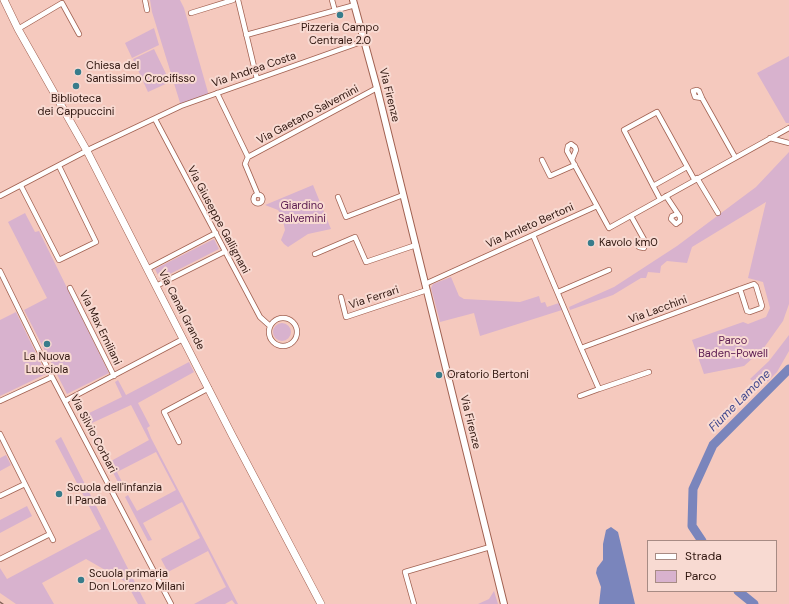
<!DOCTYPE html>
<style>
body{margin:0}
#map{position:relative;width:789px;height:604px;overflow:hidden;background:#f5c9be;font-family:"DM Sans",sans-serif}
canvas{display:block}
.legend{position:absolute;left:647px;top:540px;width:130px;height:52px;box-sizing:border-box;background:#f8dad2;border:1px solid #a78b84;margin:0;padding:5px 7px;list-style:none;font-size:12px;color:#2e150e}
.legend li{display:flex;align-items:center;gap:8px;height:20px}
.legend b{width:20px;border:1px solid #a78b84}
</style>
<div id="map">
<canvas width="789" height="604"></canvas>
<ul class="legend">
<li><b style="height:5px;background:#fff"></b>Strada</li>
<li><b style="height:11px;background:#d8b2ce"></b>Parco</li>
</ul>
</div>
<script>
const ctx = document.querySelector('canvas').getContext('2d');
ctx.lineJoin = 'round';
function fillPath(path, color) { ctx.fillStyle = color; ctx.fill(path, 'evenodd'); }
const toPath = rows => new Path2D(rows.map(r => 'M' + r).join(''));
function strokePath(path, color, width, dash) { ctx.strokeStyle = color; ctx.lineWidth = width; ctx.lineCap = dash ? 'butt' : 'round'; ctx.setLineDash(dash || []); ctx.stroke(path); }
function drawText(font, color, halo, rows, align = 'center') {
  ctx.font = font + ' "DM Sans",sans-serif'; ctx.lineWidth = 4; ctx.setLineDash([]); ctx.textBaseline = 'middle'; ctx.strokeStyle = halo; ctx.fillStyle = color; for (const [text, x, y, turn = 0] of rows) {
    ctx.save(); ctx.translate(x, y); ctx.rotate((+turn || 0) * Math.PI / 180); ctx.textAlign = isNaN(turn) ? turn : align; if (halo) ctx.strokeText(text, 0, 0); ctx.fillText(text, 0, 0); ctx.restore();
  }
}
fillPath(toPath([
 [150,0,180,0,184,8,209,96,181,106,152,12],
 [154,28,159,45,132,58,125,43],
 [154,49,170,82,148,92,133,59],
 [789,56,789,123,786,123,757,73],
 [789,152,789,304,783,321,763,349,744,366,704,374,692,340,743,322,748,324,766,317,770,308,763,282,748,278,766,202,692,247,687,263,667,261,661,266,660,273,648,272,646,278,641,278,613,295,570,310,569,307,614,287,677,246,756,187],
 [313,185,331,229,308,234,288,247,284,244,281,240,285,230,282,216,278,210,265,205],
 [25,213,35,232,39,231,109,373,67,394,24,310,47,298,8,222],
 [214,239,219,249,160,279,155,269],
 [451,277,459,296,464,299,520,302,539,296,541,303,545,302,547,307,559,303,562,310,480,336,474,313,440,322,431,288,433,284],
 [16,312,46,374,0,396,0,320],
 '273 332a9 9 0 1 1 18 0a9 9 0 1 1-18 0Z',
 [789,335,789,351,777,372,768,381,760,385,750,379,769,361],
 [189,362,194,372,138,403,150,426,147,428,151,438,238,604,235,604,232,600,225,604,194,604,226,587,208,551,168,572,161,559,200,538,182,502,143,523,152,540,148,541,125,497,128,495,137,511,176,490,156,452,117,472,126,490,123,492,100,447,103,446,111,461,149,440,131,405,92,423,100,441,97,442,83,416,122,397,115,382,118,380,126,395],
 [61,437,146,604,138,604,126,582,86,559,42,583,54,604,16,604,0,593,0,568,7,579,101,529,55,441],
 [6,455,11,465,0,471,0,458],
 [27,506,32,516,0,533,0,520],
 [494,591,498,604,478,604,489,599]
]), '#d8b2ce');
fillPath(toPath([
 [611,527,618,532,635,604,599,604,601,587,596,573,597,568,603,560,603,544,606,530]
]), '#7a85bc');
strokePath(toPath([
 [702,541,692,526,693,489,713,445,789,369],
 [738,591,754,604]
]), '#7a85bc', 9);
const minor = toPath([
 [145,0,147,10],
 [238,0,257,79],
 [332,0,335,11],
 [191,13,233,0],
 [18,29,62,3,79,34],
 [246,35,355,5],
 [217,93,248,157,377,88],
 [702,98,695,97,693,91,697,90,699,91,702,98,735,157],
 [155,119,260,317,270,326],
 [770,138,789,143],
 [248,157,245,164,258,195],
 [542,160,550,176,575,165],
 [572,160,576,150,575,147,571,144,568,146,567,151,609,228,789,128],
 [697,178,718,213],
 [21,186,59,260,96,242,59,166],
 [653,186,687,167],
 '253.5 199a4.5 4.5 0 1 1 9 0a4.5 4.5 0 1 1-9 0Z',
 [0,196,92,148,181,106,364,41],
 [666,196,680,217,680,221,676,224,671,219,672,216,677,214],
 [338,197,346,217,403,195],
 [660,199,624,130,657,112,694,179],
 [631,216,646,243,644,248,639,247,639,242,644,241],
 [533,235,581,348,740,289,754,284,756,286,762,306,761,308,750,312,747,311,740,289],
 [315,254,355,237,366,262,416,245],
 [147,269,216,233],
 [0,271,52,377,171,604],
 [425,284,597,206],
 [156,286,224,252],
 [70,288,114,376],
 [558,292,609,270],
 [341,297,346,317,427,290],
 '269 332a14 14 0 1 1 28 0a14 14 0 1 1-28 0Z',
 [599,389,649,372],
 [580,396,599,389,581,348],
 [0,401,52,377],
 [65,401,183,339],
 [0,434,53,540],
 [179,442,164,412,209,388],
 [0,496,25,484],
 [0,559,50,534],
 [414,604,405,572,490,547]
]);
const tertiary = toPath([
 [353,0,377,88,504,604]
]);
const primary = toPath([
 [4,0,18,29,87,151,232,435,321,604]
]);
strokePath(minor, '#a16151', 6);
strokePath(tertiary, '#a16151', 8);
strokePath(primary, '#a16151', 8);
strokePath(minor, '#fff', 4.5);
strokePath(tertiary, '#fff', 6);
strokePath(primary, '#fff', 7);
strokePath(toPath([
 [0,602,3,604]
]), '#84635a', 1.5);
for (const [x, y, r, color] of [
 [340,15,4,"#387c8b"],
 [78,72,4,"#387c8b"],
 [76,86,4,"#387c8b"],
 [591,243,4,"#387c8b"],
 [47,344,4,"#387c8b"],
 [439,375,4,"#387c8b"],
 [59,494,4,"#387c8b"],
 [81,580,4,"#387c8b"]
]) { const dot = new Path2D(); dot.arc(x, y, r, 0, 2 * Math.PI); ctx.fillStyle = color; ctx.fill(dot); strokePath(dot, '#f8dad2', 1.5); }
drawText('11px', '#2e150e', '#f8dad2', [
 ["Pizzeria Campo",340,28,"center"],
 ["Centrale 2.0",340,41,"center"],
 ["Chiesa del",86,66],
 ["Santissimo Crocifisso",86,79],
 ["Biblioteca",76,99,"center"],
 ["dei Cappuccini",76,112,"center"],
 ["Kavolo km0",599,243],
 ["La Nuova",47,357,"center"],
 ["Lucciola",47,370,"center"],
 ["Oratorio Bertoni",447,375],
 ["Scuola dell'infanzia",67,488],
 ["Il Panda",67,501],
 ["Scuola primaria",89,574],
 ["Don Lorenzo Milani",89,587]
], 'left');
drawText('11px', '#2e150e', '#f8dad2', [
 ["Via Andrea Costa",254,70,-19],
 ["Via Firenze",389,95,76],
 ["Via Gaetano Salvemini",308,115,-28],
 ["Via Giuseppe Gallignani",218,220,62],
 ["Via Amleto Bertoni",530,226,-24],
 ["Via Ferrari",374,298,-18],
 ["Via Canal Grande",181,310,63],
 ["Via Lacchini",658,310,-20],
 ["Via Max Emiliani",100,328,64],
 ["Via Firenze",470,422,76],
 ["Via Silvio Corbari",93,434,62]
]);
drawText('11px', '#5f2054', '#f8dad2', [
 ["Giardino",302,206],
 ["Salvemini",302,219],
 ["Parco",733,341],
 ["Baden-Powell",733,354]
]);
drawText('italic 12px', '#3f478d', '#f8dad2', [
 ["Fiume Lamone",740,401,-45]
]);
</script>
